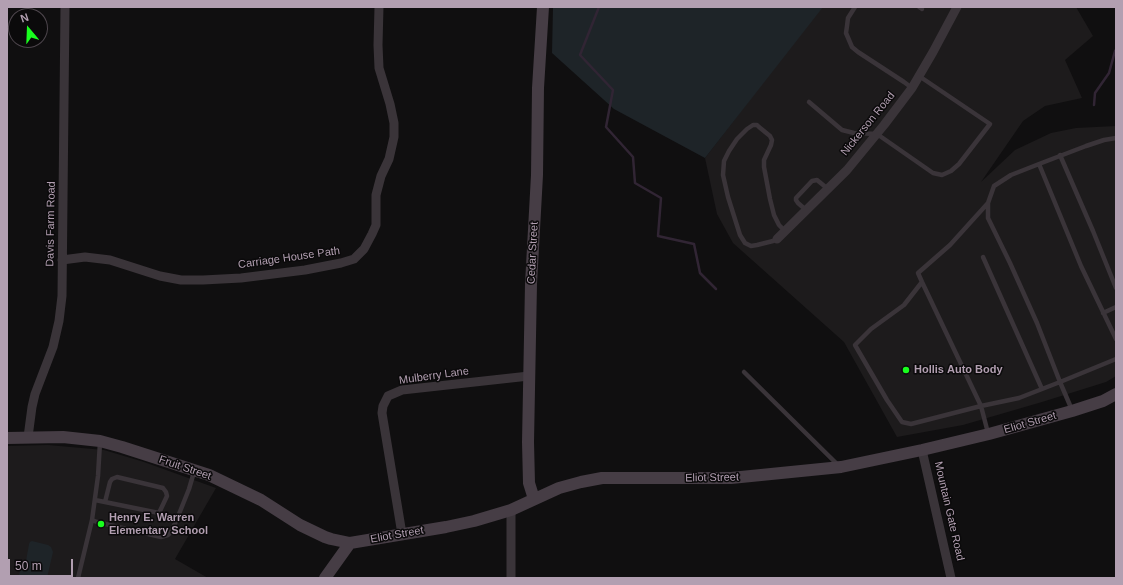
<!DOCTYPE html>
<style>
body{margin:0}
#map{position:relative;width:1123px;height:585px;overflow:hidden;background:#100f10;font-family:Helvetica,sans-serif}
canvas{display:block}
.frame{position:absolute;inset:0;border:8px solid #b29fb1;pointer-events:none}
.north{position:absolute;left:8px;top:8px;width:40px;height:40px;box-sizing:border-box;background:#0b0a0b;border:1px solid #4e464d;border-radius:50%;rotate:341deg;font-size:11px;font-weight:700;line-height:16px;text-align:center;color:#b29fb1}
.north::after{content:'';display:block;margin:auto;width:14px;height:18px;background:#19fe1e;clip-path:polygon(50% 0,100% 100%,50% 72%,0 100%)}
.scale{position:absolute;left:8px;top:559px;width:65px;height:18px;box-sizing:border-box;border:2px solid #b29fb1;border-top:0;padding-left:5px;font-size:12px;line-height:14px;white-space:nowrap;color:#b29fb1;-webkit-text-stroke:3px #0b0a0b;paint-order:stroke}
</style>
<div id="map">
<canvas width="1123" height="585"></canvas>
<div class="frame"></div>
<div class="north">N</div>
<div class="scale">50 m</div>
</div>
<script>
const ctx = document.querySelector('canvas').getContext('2d');
ctx.lineJoin = 'round';
function fillPath(path, color) { ctx.fillStyle = color; ctx.fill(path, 'evenodd'); }
const toPath = rows => new Path2D(rows.map(r => 'M' + r).join(''));
function strokePath(path, color, width, dash) { ctx.strokeStyle = color; ctx.lineWidth = width; ctx.lineCap = dash ? 'butt' : 'round'; ctx.setLineDash(dash || []); ctx.stroke(path); }
function drawText(font, color, halo, rows, align = 'center') {
  ctx.font = font + ' Helvetica,sans-serif'; ctx.lineWidth = 3; ctx.setLineDash([]); ctx.textBaseline = 'middle'; ctx.strokeStyle = halo; ctx.fillStyle = color; for (const [text, x, y, turn = 0] of rows) {
    ctx.save(); ctx.translate(x, y); ctx.rotate((+turn || 0) * Math.PI / 180); ctx.textAlign = isNaN(turn) ? turn : align; if (halo) ctx.strokeText(text, 0, 0); ctx.fillText(text, 0, 0); ctx.restore();
  }
}
fillPath(toPath([
 [821,7,1076,7,1093,36,1065,60,1082,98,1045,106,1023,121,981,182,1015,150,1051,133,1076,128,1116,126,1116,376,1106,382,1042,402,963,425,897,437,844,342,733,243,717,214,705,158],
 [48,445,104,450,144,462,216,488,175,559,208,578,7,578,7,446]
]), '#1d1b1c');
fillPath(toPath([
 [553,7,823,7,705,158,614,109,552,53],
 [32,541,48,545,51,547,53,552,47,578,28,578,19,576,21,566,26,561,29,544,30,542]
]), '#1e2428');
strokePath(toPath([
 [599,7,580,55,613,90,606,127,633,157,635,183,661,198,658,236,694,244,700,273,716,289],
 [1094,105,1095,93,1109,73,1115,51,1116,50]
]), '#312534', 2.5);
strokePath(toPath([
 [855,7,848,18,847,26,846,33,852,47,858,52,904,82,912,88],
 [919,7,922,9],
 [809,102,842,130,854,133,877,134,933,173,942,175,951,171,959,164,990,124,919,76],
 [1116,138,1104,140,1086,146,1039,164,1081,266,1116,339],
 [1060,155,1093,231,1116,288],
 [1039,164,1011,175,994,186,988,203,988,218,1010,263,1037,323,1060,382,1116,359],
 [806,210,798,203,796,200,796,198,812,181,817,180,828,189],
 [777,239,773,241,757,245,751,246,745,243,740,235,728,197,723,175,724,161,729,151,737,139,747,129,753,125,757,125,759,127,770,136,772,140,771,145,764,160,764,167,770,199,774,215,779,225,785,231],
 [983,257,1042,389],
 [922,282,904,305,871,329,855,345,887,400,902,422,911,424,981,406,922,282,918,273,950,245,988,203],
 [1103,313,1116,307],
 [744,372,838,465],
 [988,433,981,406,1019,398,1060,382,1072,410],
 [100,442,98,476,92,520,97,522,161,537,168,535,171,532,177,519,189,489,194,472],
 [95,500,159,513,177,519],
 [105,502,110,482,112,479,117,477,163,488,166,492,167,496,159,513],
 [78,578,92,520]
]), '#3a3439', 4.5);
strokePath(toPath([
 [777,239,847,170,884,125,912,88,933,52,957,7],
 [62,260,85,257,110,260,160,276,181,280,203,280,241,278,305,270,341,263,354,259,364,249,372,234,376,225,376,195,381,176,389,159,394,137,394,123,390,104,379,68,378,45,379,7],
 [28,437,32,407,35,394,53,347,59,321,62,296,65,7],
 [922,450,951,578],
 [511,510,511,578],
 [402,534,382,413,383,406,388,396,402,390,529,376]
]), '#3a3439', 9);
strokePath(toPath([
 [7,438,63,437,100,441,122,447,209,475,261,500,300,525,325,537,331,539,350,543,446,527,474,521,511,510,559,488,581,482,602,478,731,478,841,467,922,450,989,434,1072,411,1103,401,1116,394],
 [534,499,529,483,528,442,531,284,537,175,538,88,543,7],
 [325,578,350,543]
]), '#463d45', 12);
for (const [x, y, r, color] of [
 [906,370,4,"#19fe1e"],
 [101,524,4,"#19fe1e"]
]) { const dot = new Path2D(); dot.arc(x, y, r, 0, 2 * Math.PI); ctx.fillStyle = color; ctx.fill(dot); strokePath(dot, '#0b0a0b', 1.5); }
drawText('11px', '#b29fb1', '#0b0a0b', [
 ["Nickerson Road",868,124,-51],
 ["Davis Farm Road",51,224,-89],
 ["Cedar Street",533,253,-87],
 ["Carriage House Path",289,258,-8],
 ["Mulberry Lane",434,376,-8],
 ["Eliot Street",1030,423,-16],
 ["Fruit Street",185,468,19],
 ["Eliot Street",712,478,-1],
 ["Mountain Gate Road",949,511,77],
 ["Eliot Street",397,535,-10]
]);
drawText('bold 11px', '#b29fb1', '#0b0a0b', [
 ["Hollis Auto Body",914,370],
 ["Henry E. Warren",109,518],
 ["Elementary School",109,531]
], 'left');
</script>
